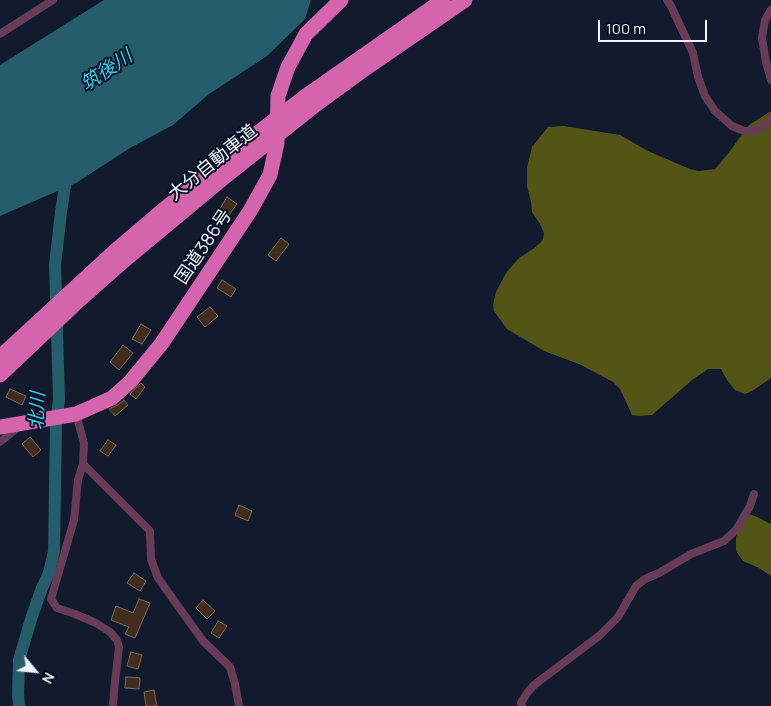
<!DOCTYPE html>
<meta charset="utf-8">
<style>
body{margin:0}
#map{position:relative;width:771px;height:706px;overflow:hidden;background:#111b2d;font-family:Manrope,sans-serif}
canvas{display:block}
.north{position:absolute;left:10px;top:646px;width:50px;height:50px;-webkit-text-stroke:4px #091223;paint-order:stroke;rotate:118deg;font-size:14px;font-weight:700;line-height:20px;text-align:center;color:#edf3fd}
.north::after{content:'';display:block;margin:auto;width:18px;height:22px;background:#edf3fd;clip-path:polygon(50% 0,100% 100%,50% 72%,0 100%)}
.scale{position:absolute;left:598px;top:20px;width:109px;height:22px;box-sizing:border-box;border:2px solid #edf3fd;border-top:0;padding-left:6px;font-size:15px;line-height:18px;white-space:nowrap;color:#edf3fd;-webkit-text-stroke:4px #091223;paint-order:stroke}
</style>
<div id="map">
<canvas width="771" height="706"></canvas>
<div class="north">N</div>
<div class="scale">100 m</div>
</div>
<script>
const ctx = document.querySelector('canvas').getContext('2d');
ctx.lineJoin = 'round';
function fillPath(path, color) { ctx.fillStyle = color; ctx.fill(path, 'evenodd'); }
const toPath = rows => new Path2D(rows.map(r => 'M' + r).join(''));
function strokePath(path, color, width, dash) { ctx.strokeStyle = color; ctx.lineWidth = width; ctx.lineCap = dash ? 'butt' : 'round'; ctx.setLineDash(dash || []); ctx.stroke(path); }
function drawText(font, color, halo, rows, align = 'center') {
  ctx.font = font + ' Manrope,"Noto Sans JP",sans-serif'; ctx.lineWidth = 4; ctx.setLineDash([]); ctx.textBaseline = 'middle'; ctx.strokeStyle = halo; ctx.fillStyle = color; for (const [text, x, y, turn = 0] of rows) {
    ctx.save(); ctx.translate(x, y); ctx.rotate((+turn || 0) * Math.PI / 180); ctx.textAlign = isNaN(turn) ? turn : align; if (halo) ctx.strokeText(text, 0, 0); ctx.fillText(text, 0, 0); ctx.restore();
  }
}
fillPath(toPath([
 [771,111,771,378,752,391,745,394,735,390,727,380,721,369,708,369,692,380,652,415,640,416,632,415,620,389,613,382,579,364,544,351,507,329,494,311,493,305,496,292,506,273,519,258,533,249,541,242,543,239,544,233,540,224,532,212,531,202,527,186,527,168,532,147,548,127,564,126,620,135,648,151,690,169,699,171,715,169,727,155,749,125],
 [747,514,755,516,771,524,771,576,759,568,743,561,736,551,736,537,743,521]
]), '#535517');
fillPath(toPath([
 [104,0,311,0,305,19,267,56,209,94,173,125,130,148,76,183,0,216,0,65]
]), '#255e6a');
strokePath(toPath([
 [19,706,18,694,19,660,32,616,42,588,49,573,54,551,56,423,59,399,55,265,61,212,67,173]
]), '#255e6a', 12);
const building = toPath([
 [227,197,237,204,227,218,218,212,227,197],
 [281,238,289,244,276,261,268,255,281,238],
 [222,280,236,289,231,297,217,288,222,280],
 [210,307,218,316,205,327,197,317,210,307],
 [141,324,151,330,142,344,132,339,141,324],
 [123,345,133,353,119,370,110,362,123,345],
 [141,383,145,387,136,399,130,394,141,383],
 [10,389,26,396,22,405,6,397,10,389],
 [124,400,128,405,115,416,109,409,118,405,124,400],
 [30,437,41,450,33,457,22,444,30,437],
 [108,440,116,445,108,456,100,451,108,440],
 [239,505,252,511,248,521,235,515,239,505],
 [134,573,146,581,140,591,127,583,134,573],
 [139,599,150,603,135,638,125,634,129,627,111,620,116,606,133,613,139,599],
 [203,600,215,611,207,619,196,608,203,600],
 [218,621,227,626,219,638,211,633,218,621],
 [131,652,142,655,138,669,127,666,131,652],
 [126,677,140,678,139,689,125,688,126,677],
 [154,690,157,706,146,706,144,692,154,690]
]);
fillPath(building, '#412d1e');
strokePath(building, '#7d6656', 1);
strokePath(toPath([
 [667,0,671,6,693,53,698,77,705,96,715,111,732,126,744,131,754,131,765,125,771,119],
 [771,10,765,20,762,38,766,62,771,80],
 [0,34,53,0],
 [76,414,84,443,83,464,78,480,74,520,51,599,57,608,75,614,96,623,110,632,117,640,119,647,114,691,113,706],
 [0,442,20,426],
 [83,464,150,531,151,559,158,578,203,641,230,667,235,684,239,706],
 [522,706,521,703,527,693,534,685,599,636,618,617,636,586,645,579,659,573,691,554,724,541,736,530,750,506,754,494]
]), '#683c57', 8);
strokePath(toPath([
 [306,96,443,0],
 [314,106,369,66,465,0],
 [0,427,76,414,112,398,130,382,162,343,250,211,270,175,277,143,278,96,288,67,306,34,341,0]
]), '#d464ac', 15);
strokePath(toPath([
 [0,357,115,251,162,211,259,132,306,96],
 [0,375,75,304,126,259,227,175,314,106]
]), '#d464ac', 15);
drawText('18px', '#edf3fd', '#091223', [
 ["大分自動車道",213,163,-39],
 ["国道386号",204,247,-56]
]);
drawText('italic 19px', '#2cd5f3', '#091223', [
 ["筑後川",107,71,-34],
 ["北川",38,411,-87]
]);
</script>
